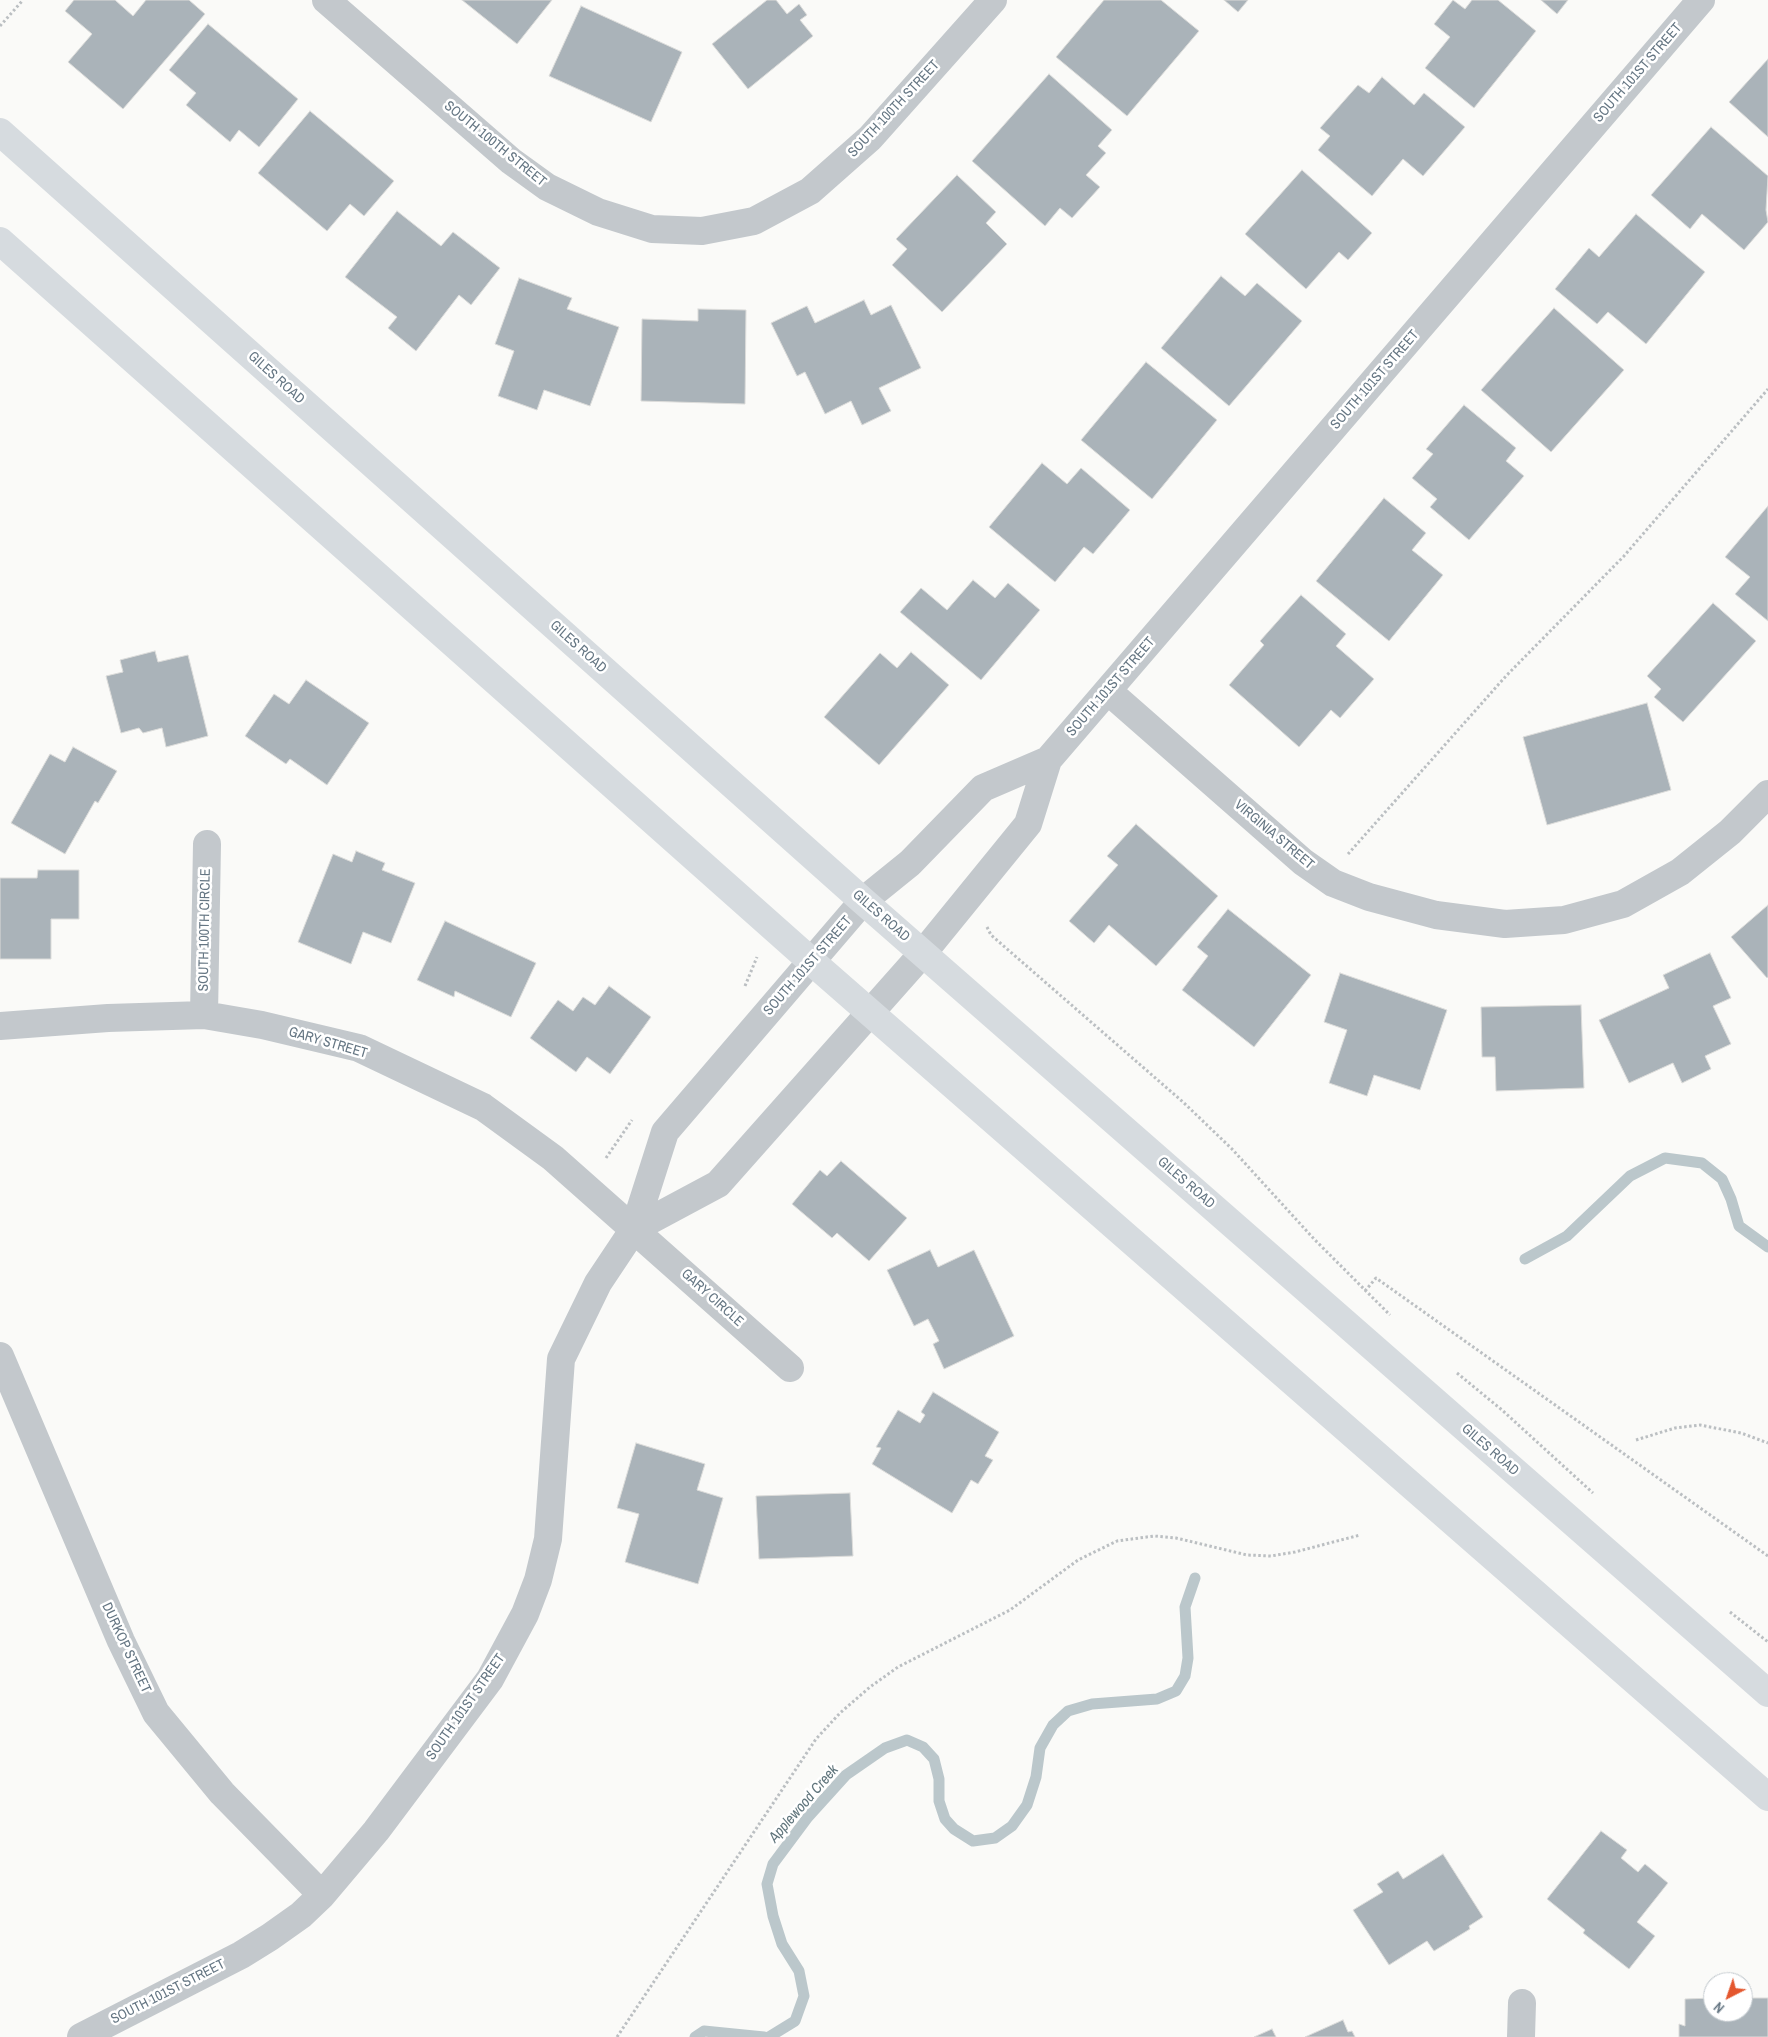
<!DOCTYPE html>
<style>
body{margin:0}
#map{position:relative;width:1768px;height:2037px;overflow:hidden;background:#fafaf8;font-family:"Archivo Narrow",sans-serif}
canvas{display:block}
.north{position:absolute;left:1703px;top:1972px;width:50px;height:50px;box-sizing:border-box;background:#fff;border:1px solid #c1c8cd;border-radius:50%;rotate:221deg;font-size:14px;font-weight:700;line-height:20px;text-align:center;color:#657683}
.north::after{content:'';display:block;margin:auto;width:18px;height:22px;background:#e4572e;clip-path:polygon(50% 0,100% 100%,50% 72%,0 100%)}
</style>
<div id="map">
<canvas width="1768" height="2037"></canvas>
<div class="north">N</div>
</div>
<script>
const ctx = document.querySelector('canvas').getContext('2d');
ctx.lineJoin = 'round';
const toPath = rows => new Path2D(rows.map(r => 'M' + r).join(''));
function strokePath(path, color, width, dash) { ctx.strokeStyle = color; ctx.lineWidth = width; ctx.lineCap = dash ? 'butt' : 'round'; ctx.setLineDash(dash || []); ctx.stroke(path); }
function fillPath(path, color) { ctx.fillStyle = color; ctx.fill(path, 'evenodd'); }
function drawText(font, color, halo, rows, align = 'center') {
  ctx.font = font + ' "Archivo Narrow",sans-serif'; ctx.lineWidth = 5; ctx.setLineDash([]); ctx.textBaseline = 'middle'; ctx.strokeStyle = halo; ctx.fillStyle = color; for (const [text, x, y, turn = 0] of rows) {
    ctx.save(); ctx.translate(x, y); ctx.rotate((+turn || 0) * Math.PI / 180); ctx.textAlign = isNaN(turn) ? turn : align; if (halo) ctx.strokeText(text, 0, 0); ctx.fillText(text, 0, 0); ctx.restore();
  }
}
strokePath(toPath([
 [1525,1259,1567,1236,1630,1176,1665,1158,1702,1163,1722,1179,1731,1199,1739,1226,1768,1247],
 [695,2037,704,2031,764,2037],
 [769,2037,795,2021,804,1996,799,1971,782,1944,773,1916,767,1884,773,1864,808,1817,846,1775,885,1748,907,1740,923,1747,934,1759,939,1779,939,1801,945,1819,954,1829,973,1841,995,1838,1012,1826,1027,1805,1036,1777,1040,1748,1053,1725,1068,1711,1092,1704,1157,1699,1176,1691,1185,1676,1188,1658,1185,1607,1195,1578]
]), '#bbc7cb', 11);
const building = toPath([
 [74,0,115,0,133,16,146,0,189,0,205,14,123,109,68,62,92,34,65,11,74,0],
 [462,0,552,0,517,44,462,0],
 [767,0,776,0,787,14,799,4,807,15,800,20,813,36,748,89,712,44,767,0],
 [1104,0,1161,0,1199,31,1127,116,1056,57,1104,0],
 [1224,0,1248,0,1238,12,1224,0],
 [1453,0,1465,9,1472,0,1498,0,1536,31,1474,108,1425,68,1450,37,1434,24,1453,0],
 [1541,0,1568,0,1557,14,1541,0],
 [581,6,682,52,651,122,549,76,581,6],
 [208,24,298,99,259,147,239,130,230,142,186,105,196,93,169,70,208,24],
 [1768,59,1768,137,1729,102,1768,59],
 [1049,74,1112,130,1098,146,1106,153,1086,175,1100,187,1072,218,1060,208,1045,226,972,161,1049,74],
 [1382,77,1414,105,1424,93,1465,127,1423,176,1403,159,1372,196,1318,150,1330,136,1320,128,1358,85,1369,93,1382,77],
 [310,111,394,181,364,216,350,204,327,231,258,173,310,111],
 [1711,127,1768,176,1766,210,1768,222,1744,250,1702,214,1690,229,1651,195,1711,127],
 [1302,170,1372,233,1348,260,1339,252,1306,289,1245,234,1302,170],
 [957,175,996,212,986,223,1007,244,942,312,892,265,907,249,896,239,957,175],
 [397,211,441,246,453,232,500,268,471,305,459,295,416,351,388,328,397,317,345,277,397,211],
 [1636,214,1705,272,1646,344,1608,312,1597,324,1555,289,1589,248,1599,257,1636,214],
 [1221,276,1245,296,1257,283,1302,321,1229,406,1161,348,1221,276],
 [519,278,572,298,567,309,619,327,590,406,544,390,537,410,498,396,514,351,495,344,519,278],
 [864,300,871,315,891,305,921,368,879,388,891,411,862,425,851,401,825,414,805,372,797,376,771,323,807,306,815,323,864,300],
 [1554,308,1624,370,1551,452,1481,390,1554,308],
 [698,309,746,310,745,404,641,401,642,319,698,321,698,309],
 [1146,362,1217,420,1152,499,1081,440,1146,362],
 [1464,405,1516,448,1506,461,1524,476,1469,540,1430,507,1437,499,1412,478,1433,454,1426,449,1464,405],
 [1042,463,1067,484,1081,468,1130,510,1093,554,1084,547,1055,582,989,527,1042,463],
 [1384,498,1426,533,1412,550,1443,575,1389,641,1316,581,1384,498],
 [1768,506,1768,621,1735,594,1750,577,1725,557,1768,506],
 [973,580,995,598,1008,583,1040,610,981,680,900,612,921,588,947,610,973,580],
 [1301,595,1346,634,1336,646,1374,679,1340,718,1331,710,1299,747,1229,685,1264,645,1260,641,1301,595],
 [1713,603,1756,641,1683,722,1654,697,1661,689,1647,676,1713,603],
 [155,651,158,662,188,655,208,736,166,747,162,728,143,733,139,728,121,733,106,676,123,672,120,660,155,651],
 [911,652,949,685,879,765,824,717,880,653,897,668,911,652],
 [306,680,369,723,327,785,290,759,286,764,245,736,274,694,289,704,306,680],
 [1647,703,1671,790,1547,825,1523,737,1647,703],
 [73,747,117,771,98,803,95,801,65,854,11,823,50,754,65,762,73,747],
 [1136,824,1218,896,1156,966,1109,925,1094,943,1069,921,1118,865,1107,856,1136,824],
 [356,851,385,863,382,870,415,883,391,943,363,932,351,964,298,942,333,854,352,862,356,851],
 [38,870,79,870,79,919,51,919,51,959,0,959,0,878,37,878,38,870],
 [1768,905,1768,977,1767,978,1731,937,1768,905],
 [1228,909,1311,975,1254,1047,1182,990,1208,956,1197,947,1228,909],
 [445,921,536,963,511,1017,455,991,454,997,417,980,445,921],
 [1710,953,1731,998,1713,1006,1731,1044,1705,1056,1711,1069,1682,1083,1673,1063,1629,1083,1599,1020,1669,988,1663,975,1710,953],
 [1340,973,1447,1010,1420,1090,1374,1075,1367,1096,1329,1083,1347,1030,1324,1022,1340,973],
 [609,986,651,1017,610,1074,587,1057,576,1072,530,1038,558,1000,573,1011,583,997,595,1005,609,986],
 [1581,1005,1584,1088,1496,1091,1495,1057,1482,1057,1481,1007,1581,1005],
 [841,1161,907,1218,869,1261,837,1233,832,1238,792,1204,820,1170,827,1176,841,1161],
 [930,1250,938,1267,974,1250,1014,1336,944,1369,933,1344,939,1341,928,1319,914,1326,887,1270,930,1250],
 [933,1392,999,1432,985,1456,993,1460,978,1484,971,1480,952,1513,872,1464,881,1448,876,1447,898,1410,920,1423,925,1415,921,1412,933,1392],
 [636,1443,705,1464,697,1490,723,1498,698,1584,625,1562,639,1514,617,1508,636,1443],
 [850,1493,853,1556,759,1559,756,1496,850,1493],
 [1601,1831,1627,1850,1621,1858,1638,1872,1645,1864,1668,1883,1637,1922,1655,1936,1629,1969,1583,1933,1585,1930,1547,1899,1601,1831],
 [1443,1854,1483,1917,1469,1926,1470,1929,1434,1951,1427,1941,1389,1965,1353,1910,1383,1892,1377,1884,1398,1871,1403,1879,1443,1854],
 [1713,1998,1713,2012,1743,2012,1743,1998,1768,1998,1768,2037,1679,2037,1679,2024,1685,2026,1685,1999,1713,1998],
 [1343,2020,1348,2032,1352,2031,1355,2037,1305,2037,1343,2020],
 [1272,2029,1276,2037,1254,2037,1272,2029]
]);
fillPath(building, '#aab3b9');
strokePath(building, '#dcdcda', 1);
strokePath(toPath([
 [0,26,23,0],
 [1348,854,1506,676,1624,556,1768,389],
 [987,927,991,935,1183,1102,1232,1149,1314,1239,1390,1315],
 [745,986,757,957],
 [606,1158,632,1120],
 [1365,1291,1376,1278,1768,1556],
 [1457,1373,1502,1410,1593,1493],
 [1636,1440,1675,1428,1700,1425,1741,1433,1768,1443],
 [1730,1612,1768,1642],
 [617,2037,816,1739,840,1713,870,1687,898,1667,1010,1610,1078,1560,1117,1541,1154,1536,1176,1538,1247,1555,1271,1556,1295,1552,1360,1535]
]), '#bbbfc2', 3, [2.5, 2.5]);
strokePath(toPath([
 [326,0,511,161,547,187,598,212,652,229,702,231,754,221,810,191,870,138,993,0],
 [1108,691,1303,862,1333,883,1369,897,1436,915,1505,924,1564,920,1623,904,1680,872,1730,832,1768,794],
 [204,1015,207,844],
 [0,1026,108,1018,204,1015,262,1025,359,1048,483,1107,553,1158,790,1368],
 [634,1229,718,1184,923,953,1028,824,1048,760,1701,0],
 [0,1356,121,1641,156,1713,222,1793,322,1895],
 [81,2037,241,1955,270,1937,301,1915,322,1895,376,1831,490,1679,525,1614,538,1580,548,1539,561,1359,598,1283,634,1229,665,1132,863,901,910,863,983,788,1048,760],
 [1521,2037,1522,2003]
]), '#c3c8cc', 28);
strokePath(toPath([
 [0,132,863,901,1768,1693],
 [0,241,811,961,1768,1797]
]), '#d6dbdf', 28);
drawText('14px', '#657683', '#fff', [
 ["SOUTH 101ST STREET",1638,73,-49],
 ["SOUTH 100TH STREET",894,109,-47],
 ["SOUTH 100TH STREET",495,144,39],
 ["GILES ROAD",276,378,42],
 ["SOUTH 101ST STREET",1375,380,-49],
 ["GILES ROAD",578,647,42],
 ["SOUTH 101ST STREET",1111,687,-49],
 ["VIRGINIA STREET",1274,835,40],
 ["GILES ROAD",881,916,41],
 ["SOUTH 100TH CIRCLE",205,930,-89],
 ["SOUTH 101ST STREET",808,966,-49],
 ["GARY STREET",328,1043,16],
 ["GILES ROAD",1186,1183,41],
 ["GARY CIRCLE",712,1298,42],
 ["GILES ROAD",1490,1450,41],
 ["DURKOP STREET",126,1648,65],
 ["SOUTH 101ST STREET",466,1707,-55],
 ["SOUTH 101ST STREET",168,1992,-27]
]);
drawText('italic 15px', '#60757c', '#fff', [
 ["Applewood Creek",804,1804,-49]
]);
</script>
